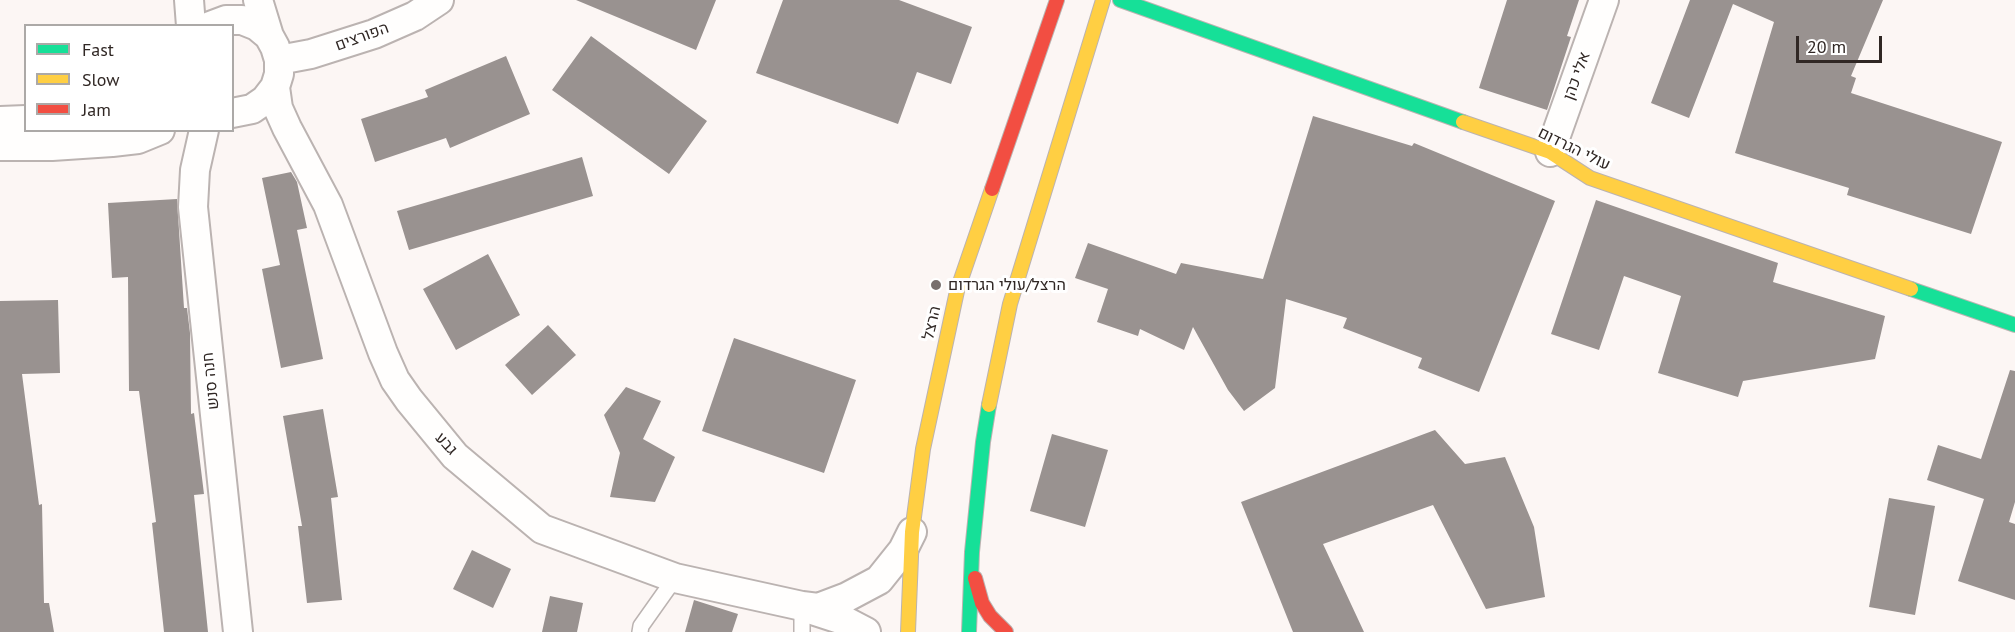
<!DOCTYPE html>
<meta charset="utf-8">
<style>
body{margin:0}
#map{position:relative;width:2015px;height:632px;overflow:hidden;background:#fcf6f4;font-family:"PT Sans",sans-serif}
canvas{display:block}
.legend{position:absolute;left:24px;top:24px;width:210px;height:108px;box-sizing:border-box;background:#fff;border:2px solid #aca9a7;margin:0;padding:8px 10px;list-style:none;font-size:18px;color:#302724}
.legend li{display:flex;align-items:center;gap:12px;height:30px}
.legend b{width:30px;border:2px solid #aca9a7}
.scale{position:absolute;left:1796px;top:36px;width:86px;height:27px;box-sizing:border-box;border:3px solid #302724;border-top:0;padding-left:8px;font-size:18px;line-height:21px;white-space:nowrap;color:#302724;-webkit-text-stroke:4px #fff;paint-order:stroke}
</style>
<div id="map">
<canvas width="2015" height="632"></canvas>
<ul class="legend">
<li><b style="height:8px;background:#16e098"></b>Fast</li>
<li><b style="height:8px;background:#ffcf43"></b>Slow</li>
<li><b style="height:8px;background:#f24e42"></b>Jam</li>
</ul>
<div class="scale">20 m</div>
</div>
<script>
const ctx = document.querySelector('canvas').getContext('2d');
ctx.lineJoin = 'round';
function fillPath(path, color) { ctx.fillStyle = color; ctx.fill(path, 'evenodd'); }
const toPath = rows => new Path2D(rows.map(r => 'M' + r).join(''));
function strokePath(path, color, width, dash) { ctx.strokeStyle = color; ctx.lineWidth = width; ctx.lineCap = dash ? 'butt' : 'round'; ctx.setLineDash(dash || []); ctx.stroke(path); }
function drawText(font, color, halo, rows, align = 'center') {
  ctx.font = font + ' "PT Sans",Heebo,sans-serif'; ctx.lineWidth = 6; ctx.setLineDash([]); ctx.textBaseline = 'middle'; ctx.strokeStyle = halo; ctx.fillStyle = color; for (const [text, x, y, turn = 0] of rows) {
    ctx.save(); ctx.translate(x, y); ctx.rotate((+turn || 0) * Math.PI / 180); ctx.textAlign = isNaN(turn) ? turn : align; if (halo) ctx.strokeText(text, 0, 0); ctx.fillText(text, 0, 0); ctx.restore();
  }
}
fillPath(toPath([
 [576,0,716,0,696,50],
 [783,0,899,0,972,27,951,84,917,72,898,124,756,73],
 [1507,0,1579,0,1567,36,1571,37,1547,110,1479,88],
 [1690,0,1883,0,1851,76,1856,78,1851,93,2002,142,1971,234,1847,195,1849,188,1735,153,1774,22,1733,4,1689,118,1651,103],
 [591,36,707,121,669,174,552,90],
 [506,56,530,114,450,148,446,138,375,162,361,119,428,97,425,90],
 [1313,116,1412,146,1414,143,1555,201,1479,392,1418,368,1422,358,1343,328,1347,318,1286,299,1275,388,1244,411,1228,390,1193,327,1184,350,1140,329,1138,336,1097,322,1108,289,1075,278,1088,243,1176,274,1181,263,1263,279],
 [582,157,593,196,409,250,397,211],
 [291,172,297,182,307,228,297,230,323,359,281,368,262,269,280,265,262,178],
 [177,199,184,308,187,308,190,333,191,414,194,413,204,494,194,495,208,632,164,632,152,523,156,522,139,391,129,391,128,277,112,278,108,203],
 [1596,200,1778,263,1773,282,1885,316,1875,359,1743,381,1738,397,1658,373,1681,296,1624,276,1599,350,1551,334],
 [488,254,520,315,456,350,423,289],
 [58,300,60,373,22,374,39,505,42,504,44,603,49,603,54,632,0,632,0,301],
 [548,325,576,355,532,395,505,365],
 [734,338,856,380,824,473,702,431],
 [2010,370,2015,371,2015,502,2009,522,2015,524,2015,600,1958,581,1984,499,1927,480,1938,445,1981,459],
 [626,387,661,401,643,439,675,457,655,502,610,497,620,453,604,415],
 [323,409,338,497,331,498,342,600,307,603,298,526,302,526,283,416],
 [1435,430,1465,464,1505,457,1534,527,1545,597,1486,609,1433,505,1323,544,1364,632,1293,632,1241,502],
 [1052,434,1108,450,1085,527,1030,511],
 [1889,498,1935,506,1915,615,1869,607],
 [472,550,511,569,493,608,453,589],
 [550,596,583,603,577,632,542,632],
 [694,600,738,614,732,632,685,632]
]), '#999290');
const lane = toPath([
 [802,606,802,632],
 [640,632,641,626,675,578]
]);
const street = toPath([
 [189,0,191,26],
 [258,0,269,36],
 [210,26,226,20,242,20,257,26,269,36,275,47,279,60,279,74,275,87,265,100,252,109,232,113],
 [279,60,311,54,374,34,415,16,439,0],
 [275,87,278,108,287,128,328,205,383,353,395,380,409,400,455,456,542,529,675,578,802,606,818,608,847,597,879,580,903,550,912,532],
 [0,121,26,120],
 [204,130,195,170,193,207,238,632],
 [0,146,52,146,112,142,138,139,160,130],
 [1550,152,1604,0],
 [806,608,843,620,866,632]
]);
const fast = toPath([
 [1120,0,1463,122],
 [1911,289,2015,325],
 [969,632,972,552,983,442,989,405]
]);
const slow = toPath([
 [1463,122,1550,152,1590,178,1911,289],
 [989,405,1010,304,1103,0],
 [908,632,912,532,923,449,957,291,992,189]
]);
const jam = toPath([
 [992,189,1057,0],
 [975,578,982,603,990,616,1006,632]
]);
strokePath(lane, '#bbb3b1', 18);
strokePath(street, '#bbb3b1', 32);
strokePath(fast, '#bbb3b1', 16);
strokePath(slow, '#bbb3b1', 16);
strokePath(jam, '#bbb3b1', 16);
strokePath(lane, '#fffefd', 15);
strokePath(street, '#fffefd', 28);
strokePath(fast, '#16e098', 14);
strokePath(slow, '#ffcf43', 14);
strokePath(jam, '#f24e42', 14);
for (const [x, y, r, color] of [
 [936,285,6,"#776f6d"]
]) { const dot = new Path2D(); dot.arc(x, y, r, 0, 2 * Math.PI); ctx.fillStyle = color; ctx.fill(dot); strokePath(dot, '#fff', 2); }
drawText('16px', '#302724', '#fff', [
 ["הפורצים",362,37,-20],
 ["אלי כהן",1577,76,-70],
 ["עולי הגרדום",1574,149,26],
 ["הרצל",932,323,-77],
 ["חנה סנש",211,381,-96],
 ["גבע",446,444,48]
]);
drawText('16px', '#302724', '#fff', [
 ["הרצל/עולי הגרדום",948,285]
], 'left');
</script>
